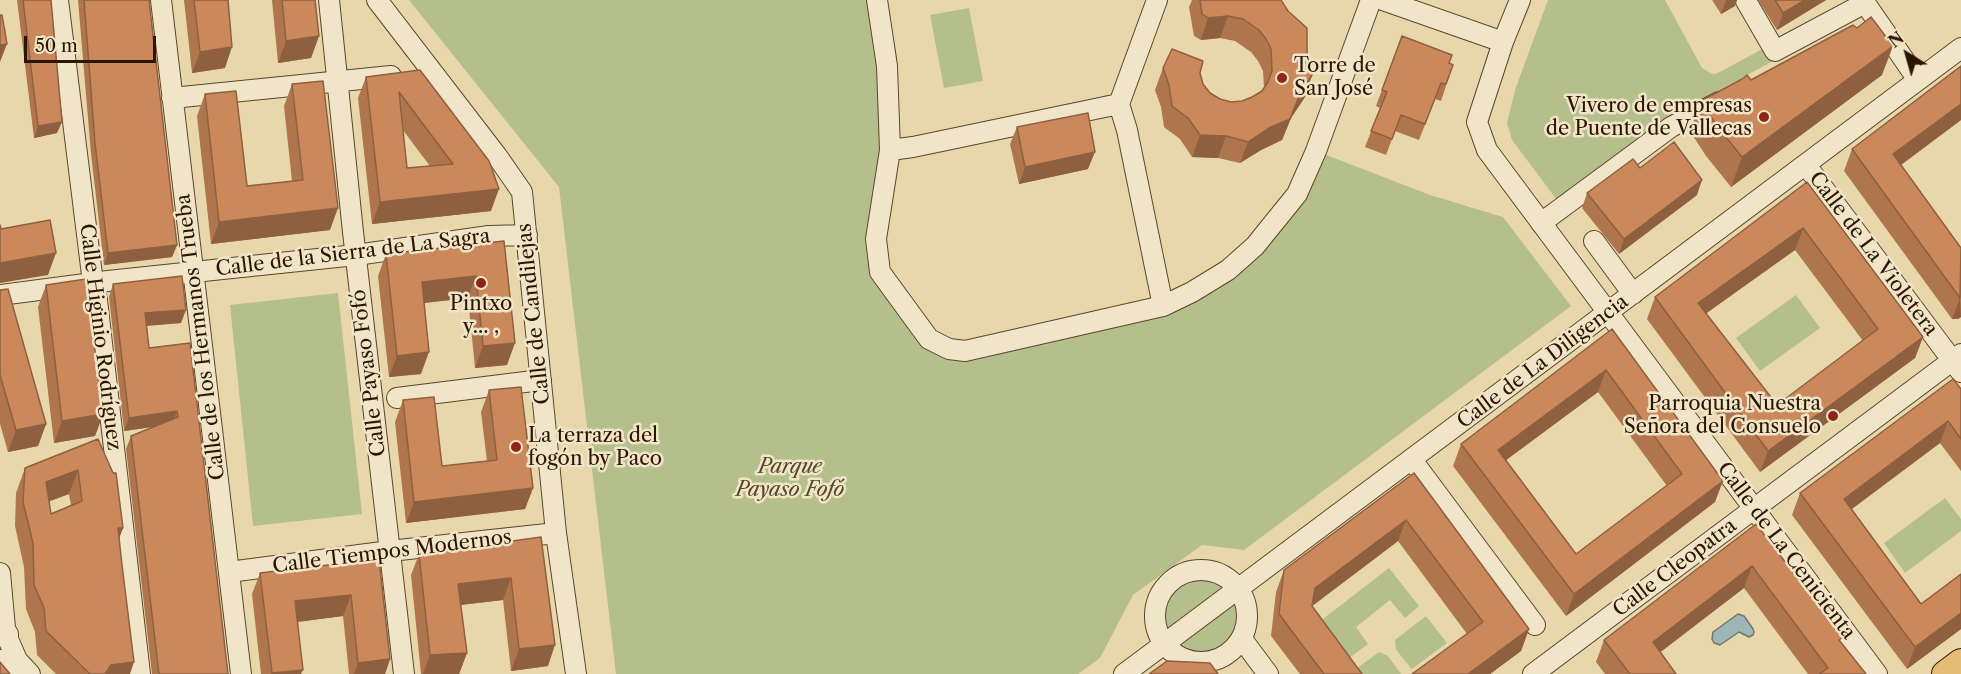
<!DOCTYPE html>
<meta charset="utf-8">
<style>
body{margin:0}
#map{position:relative;width:1961px;height:674px;overflow:hidden;background:#e9d7ac;font-family:"Libre Caslon Text",serif}
canvas{display:block}
.north{position:absolute;left:1877px;top:24px;width:60px;height:60px;-webkit-text-stroke:4px #f1e5c9;paint-order:stroke;rotate:323deg;font-size:16px;font-weight:700;line-height:24px;text-align:center;color:#2d1600}
.north::after{content:'';display:block;margin:auto;width:21px;height:27px;background:#2d1600;clip-path:polygon(50% 0,100% 100%,50% 72%,0 100%)}
.scale{position:absolute;left:24px;top:36px;width:132px;height:27px;box-sizing:border-box;border:3px solid #2d1600;border-top:0;padding-left:8px;font-size:18px;line-height:21px;white-space:nowrap;color:#2d1600;-webkit-text-stroke:4px #f1e5c9;paint-order:stroke}
</style>
<div id="map">
<canvas width="1961" height="674"></canvas>
<div class="north">N</div>
<div class="scale">50 m</div>
</div>
<script>
const ctx = document.querySelector('canvas').getContext('2d');
ctx.lineJoin = 'round';
function fillPath(path, color) { ctx.fillStyle = color; ctx.fill(path, 'evenodd'); }
const toPath = rows => new Path2D(rows.map(r => 'M' + r).join(''));
function strokePath(path, color, width, dash) { ctx.strokeStyle = color; ctx.lineWidth = width; ctx.lineCap = dash ? 'butt' : 'round'; ctx.setLineDash(dash || []); ctx.stroke(path); }
function drawText(font, color, halo, rows, align = 'center') {
  ctx.font = font + ' "Libre Caslon Text",serif'; ctx.lineWidth = 5; ctx.setLineDash([]); ctx.textBaseline = 'middle'; ctx.strokeStyle = halo; ctx.fillStyle = color; for (const [text, x, y, turn = 0] of rows) {
    ctx.save(); ctx.translate(x, y); ctx.rotate((+turn || 0) * Math.PI / 180); ctx.textAlign = isNaN(turn) ? turn : align; if (halo) ctx.strokeText(text, 0, 0); ctx.fillText(text, 0, 0); ctx.restore();
  }
}
fillPath(toPath([
 [409,0,877,0,887,66,880,272,949,349,1163,306,1255,246,1316,151,1430,195,1503,217,1571,306,1244,550,1202,545,1133,595,1100,658,1078,674,616,674,559,187],
 [1548,0,1665,0,1702,68,1712,74,1716,74,1768,46,1775,60,1690,106,1560,204,1512,140,1507,123,1515,90],
 [969,8,983,81,944,88,930,15],
 [338,293,362,514,253,526,230,305],
 [1796,295,1820,328,1760,371,1736,338],
 [1945,498,1961,519,1961,531,1905,573,1884,543],
 [1389,568,1419,606,1405,618,1390,600,1356,627,1368,644,1348,659,1319,622],
 [1191,575,1208,575,1216,577,1227,585,1165,630,1160,620,1162,601,1173,585],
 [1236,600,1241,606,1242,623,1232,643,1212,654,1202,656,1194,655,1179,650,1177,644],
 [1426,616,1447,643,1412,669,1396,650,1395,640],
 [1379,652,1388,656,1401,674,1359,674,1356,669]
]), '#b4bf8c');
const water = toPath([
 [1738,614,1744,616,1753,629,1754,632,1753,635,1749,637,1739,632,1720,645,1714,643,1712,639,1713,632,1738,614]
]);
fillPath(water, '#9db6b6');
strokePath(water, '#70766d', 1.5);
const minor = toPath([
 [58,0,93,283,97,300,140,674],
 [161,0,241,674],
 [329,0,353,232,404,674],
 [377,0,497,156,522,192,556,533,576,674],
 [877,0,887,66,890,150,876,239,880,272,929,339,949,349,965,351,1163,306,1192,292,1228,270,1255,246,1297,194,1316,151,1371,0],
 [1383,0,1503,42],
 [1520,0,1503,42,1477,122,1487,150,1877,674],
 [1863,0,1918,80],
 [1746,1,1775,51,1865,3],
 [172,98,391,76],
 [1119,104,1127,130,1163,306],
 [890,150,913,147,1119,104,1157,0],
 [1806,165,1961,372],
 [1541,223,1671,127,1719,102],
 [1594,241,1633,294],
 [0,295,108,281,356,255,489,236,527,235],
 [397,398,541,380],
 [1412,460,1535,625],
 '1155 616a46 46 0 1 1 92 0a46 46 0 1 1-92 0Z',
 [229,572,390,551,556,533],
 [0,573,5,628],
 [0,622,8,634,8,639,17,660,30,674],
 [1242,639,1268,674],
 [0,660,12,674],
 [1124,674,1961,48],
 [1533,674,1961,354]
]);
const major = toPath([
 [1945,674,1961,662]
]);
strokePath(minor, '#5c462b', 22);
strokePath(major, '#2d1600', 28);
strokePath(minor, '#f1e5c9', 20);
strokePath(major, '#e4bc76', 26);
fillPath(toPath([
 [17,0,51,0,57,133,34,138],
 [78,0,149,0,177,245,172,257,104,265,91,154],
 [184,0,228,0,225,68,192,73],
 [272,0,315,0,319,36,311,58,278,63],
 [1192,0,1281,0,1305,97,1291,118,1282,140,1261,150,1240,163,1218,158,1192,157,1180,139,1164,127,1161,107,1155,90,1163,68,1200,73,1203,84,1210,93,1220,99,1231,102,1242,101,1252,97,1262,91,1264,88,1263,71,1258,61,1251,52,1235,41,1220,38,1201,40,1194,36,1189,7],
 [1712,0,1737,0,1735,6,1721,14],
 [1758,0,1826,0,1777,30],
 [1402,36,1453,65,1441,101,1435,99,1419,140,1395,131,1386,155,1365,147,1380,108,1376,106],
 [420,70,491,211,372,224,358,98,366,77],
 [403,130,414,145,430,166,407,168],
 [1882,75,1731,187,1706,156,1690,131,1701,101,1751,80],
 [292,84,330,230,211,244,197,116,205,94,247,186,292,181,284,106],
 [1961,120,1901,165,1961,248,1961,317,1958,319,1952,319,1844,171,1852,149],
 [1017,127,1088,169,1019,184,1010,144],
 [1640,168,1697,195,1619,254,1582,208,1587,193],
 [1807,182,1923,337,1915,358,1760,472,1647,319,1655,297],
 [1795,250,1863,341,1777,405,1706,313],
 [504,241,507,365,475,368,468,298,424,303,421,374,389,377,378,276,386,254],
 [113,284,181,323,147,326,149,348,190,343,228,674,152,674,126,449,131,436,154,427,124,431,109,297],
 [46,285,103,414,95,436,54,443,38,307],
 [0,290,46,424,38,446,8,452,0,424],
 [1612,329,1715,502,1566,616,1453,466,1461,444],
 [1598,392,1667,486,1576,554,1506,460],
 [1961,389,1961,471,1940,443,1851,509,1921,604,1961,574,1961,629,1907,669,1792,515,1800,493],
 [489,390,533,488,525,509,406,523,395,422,403,400,442,466,487,461,481,412],
 [98,439,123,528,119,538,130,674,56,674,37,655,35,632,26,609,24,567,15,526,16,493,25,468],
 [69,494,71,505,51,514,49,501],
 [1414,473,1529,629,1521,651,1490,674,1412,674,1467,634,1398,541,1312,606,1362,674,1300,674,1271,636,1276,592,1284,570],
 [1756,524,1841,642,1866,674,1808,674,1744,588,1660,652,1676,674,1605,674,1596,662,1604,640],
 [541,537,548,666,511,671,503,600,461,605,467,653,459,674,421,674,411,575,419,554],
 [379,559,390,659,385,674,349,674,343,616,298,622,301,674,261,674,252,594,260,573]
]), '#af764e');
fillPath(toPath([
 [1726,0,1737,0,1735,6,1721,14],
 [1805,0,1826,0,1777,30,1783,13],
 [1228,16,1220,38,1201,40,1208,18],
 [319,36,311,58,278,63,286,41],
 [7,44,0,62,0,45],
 [1893,46,1882,75,1731,187,1742,157],
 [232,47,225,68,192,73,200,52],
 [1312,75,1305,97,1291,118,1282,140,1261,150,1240,163,1248,142],
 [1961,104,1961,120,1886,176,1893,154],
 [62,122,57,133,34,138,38,126],
 [1200,135,1226,136,1218,158,1192,157],
 [1095,152,1088,169,1019,184,1025,167],
 [1702,180,1697,195,1619,254,1624,239],
 [499,189,491,211,372,224,380,202],
 [338,208,330,230,211,244,219,222],
 [1803,228,1795,250,1690,325,1698,303],
 [177,245,172,257,104,265,108,253],
 [56,253,48,275,0,283,0,263],
 [476,276,468,298,414,304,422,282],
 [1960,298,1961,317,1958,319,1952,319],
 [186,310,181,323,141,326,145,313],
 [1923,337,1915,358,1760,472,1768,451],
 [515,343,507,365,475,368,483,346],
 [429,352,421,374,389,377,397,356],
 [1606,370,1598,392,1490,472,1498,450],
 [177,411,172,424,124,431,129,418],
 [103,414,95,436,54,443,62,421],
 [1948,421,1940,443,1836,521,1844,499],
 [46,424,38,446,8,452,16,430],
 [78,470,69,494,37,506,46,482],
 [1723,481,1715,502,1566,616,1574,594],
 [533,488,525,509,406,523,414,502],
 [1406,520,1398,541,1307,610,1315,588],
 [118,528,123,528,114,552],
 [1752,566,1744,588,1645,664,1653,642],
 [511,578,503,600,450,606,458,584],
 [351,595,343,616,288,623,295,601],
 [1961,613,1961,629,1907,669,1915,647],
 [1529,629,1521,651,1490,674,1468,674],
 [555,645,548,666,511,671,519,649],
 [467,653,459,674,423,674,430,655],
 [390,659,385,674,354,674,358,663],
 [134,662,130,674,105,674,111,665],
 [303,670,301,674,271,674,272,673]
]), '#8e6040');
const building = toPath([
 [23,0,51,0,62,122,38,126,23,0],
 [84,0,149,0,177,245,108,253,95,143,84,0],
 [194,0,228,0,232,47,200,52,194,0],
 [282,0,315,0,319,36,286,41,282,0],
 [1200,0,1281,0,1288,11,1307,28,1307,52,1312,75,1299,96,1290,119,1269,128,1248,142,1226,136,1200,135,1188,118,1172,106,1169,85,1163,68,1172,49,1203,61,1200,73,1203,84,1210,93,1220,99,1231,102,1242,101,1252,97,1262,91,1268,82,1272,71,1271,49,1266,39,1259,30,1243,19,1228,16,1208,18,1202,14,1200,0],
 [1775,0,1805,0,1783,13,1775,0],
 [0,15,2,15,7,44,0,45,0,15],
 [1871,17,1893,46,1742,157,1717,126,1701,101,1742,79,1747,75,1751,80,1853,25,1857,28,1871,17],
 [1402,36,1452,55,1449,63,1453,65,1446,84,1441,83,1425,124,1401,115,1392,139,1371,131,1387,92,1382,90,1402,36],
 [1961,66,1961,104,1893,154,1961,248,1960,298,1852,149,1961,66],
 [420,70,489,161,499,189,380,202,366,77,420,70],
 [399,92,453,164,407,168,399,92],
 [323,81,338,208,219,222,205,94,236,91,247,186,303,180,292,84,323,81],
 [1088,113,1095,152,1025,167,1017,127,1088,113],
 [1674,142,1702,180,1624,239,1587,193,1633,159,1640,168,1674,142],
 [1807,182,1923,337,1768,451,1655,297,1807,182],
 [1803,228,1878,329,1777,405,1698,303,1803,228],
 [50,220,56,253,0,263,0,225,1,229,50,220],
 [504,241,515,343,483,346,476,276,422,282,429,352,397,356,386,254,504,241],
 [182,276,186,310,145,313,149,348,190,343,228,674,159,674,131,436,178,417,177,411,129,418,113,284,182,276],
 [86,279,103,414,62,421,46,285,86,279],
 [8,289,46,424,16,430,0,375,0,290,8,289],
 [1612,329,1723,481,1574,594,1461,444,1612,329],
 [1606,370,1682,474,1576,554,1498,450,1606,370],
 [1953,379,1961,389,1961,439,1948,421,1844,499,1921,604,1961,574,1961,613,1915,647,1800,493,1953,379],
 [521,387,533,488,414,502,403,400,434,397,442,466,497,460,489,390,521,387],
 [98,439,113,473,116,473,123,528,118,528,122,565,134,662,111,665,105,674,90,674,46,631,44,608,34,585,33,543,23,502,25,468,98,439],
 [78,470,82,501,51,514,46,482,78,470],
 [1414,473,1529,629,1468,674,1412,674,1483,622,1406,520,1315,588,1312,606,1362,674,1324,674,1279,614,1284,570,1414,473],
 [1756,524,1843,637,1839,640,1866,674,1819,674,1828,668,1752,566,1653,642,1676,674,1630,674,1604,640,1756,524],
 [541,537,555,645,519,649,511,578,458,584,467,653,430,655,419,554,541,537],
 [379,559,390,659,358,663,351,595,295,601,303,670,272,673,260,573,379,559],
 [1167,661,1210,663,1218,674,1149,674,1167,661],
 [0,662,10,674,0,674,0,662]
]);
fillPath(building, '#cb895b');
strokePath(building, '#8e6040', 1.5);
for (const [x, y, r, color] of [
 [1282,78,6,"#8f2418"],
 [1764,117,6,"#8f2418"],
 [481,283,6,"#8f2418"],
 [1833,416,6,"#8f2418"],
 [516,447,6,"#8f2418"]
]) { const dot = new Path2D(); dot.arc(x, y, r, 0, 2 * Math.PI); ctx.fillStyle = color; ctx.fill(dot); strokePath(dot, '#f1e5c9', 2); }
drawText('20px', '#2d1600', '#f1e5c9', [
 ["Torre de",1294,66],
 ["San José",1294,89],
 ["Vivero de empresas",1752,106,"right"],
 ["de Puente de Vallecas",1752,129,"right"],
 ["Pintxo",481,304,"center"],
 ["y... ,",481,327,"center"],
 ["Parroquia Nuestra",1821,404,"right"],
 ["Señora del Consuelo",1821,427,"right"],
 ["La terraza del",528,436],
 ["fogón by Paco",528,459]
], 'left');
drawText('20px', '#2d1600', '#f1e5c9', [
 ["Calle de la Sierra de La Sagra",353,253,-7],
 ["Calle de La Violetera",1873,254,53],
 ["Calle de Candilejas",534,314,-96],
 ["Calle Higinio Rodríguez",100,337,83],
 ["Calle de los Hermanos Trueba",201,337,-97],
 ["Calle de La Diligencia",1543,362,-37],
 ["Calle Payaso Fofó",369,373,-97],
 ["Calle de La Cenicienta",1786,551,53],
 ["Calle Tiempos Modernos",392,552,-7],
 ["Calle Cleopatra",1675,568,-37]
]);
drawText('italic 20px', '#56492a', '#f1e5c9', [
 ["Parque",790,467],
 ["Payaso Fofó",790,490]
]);
</script>
